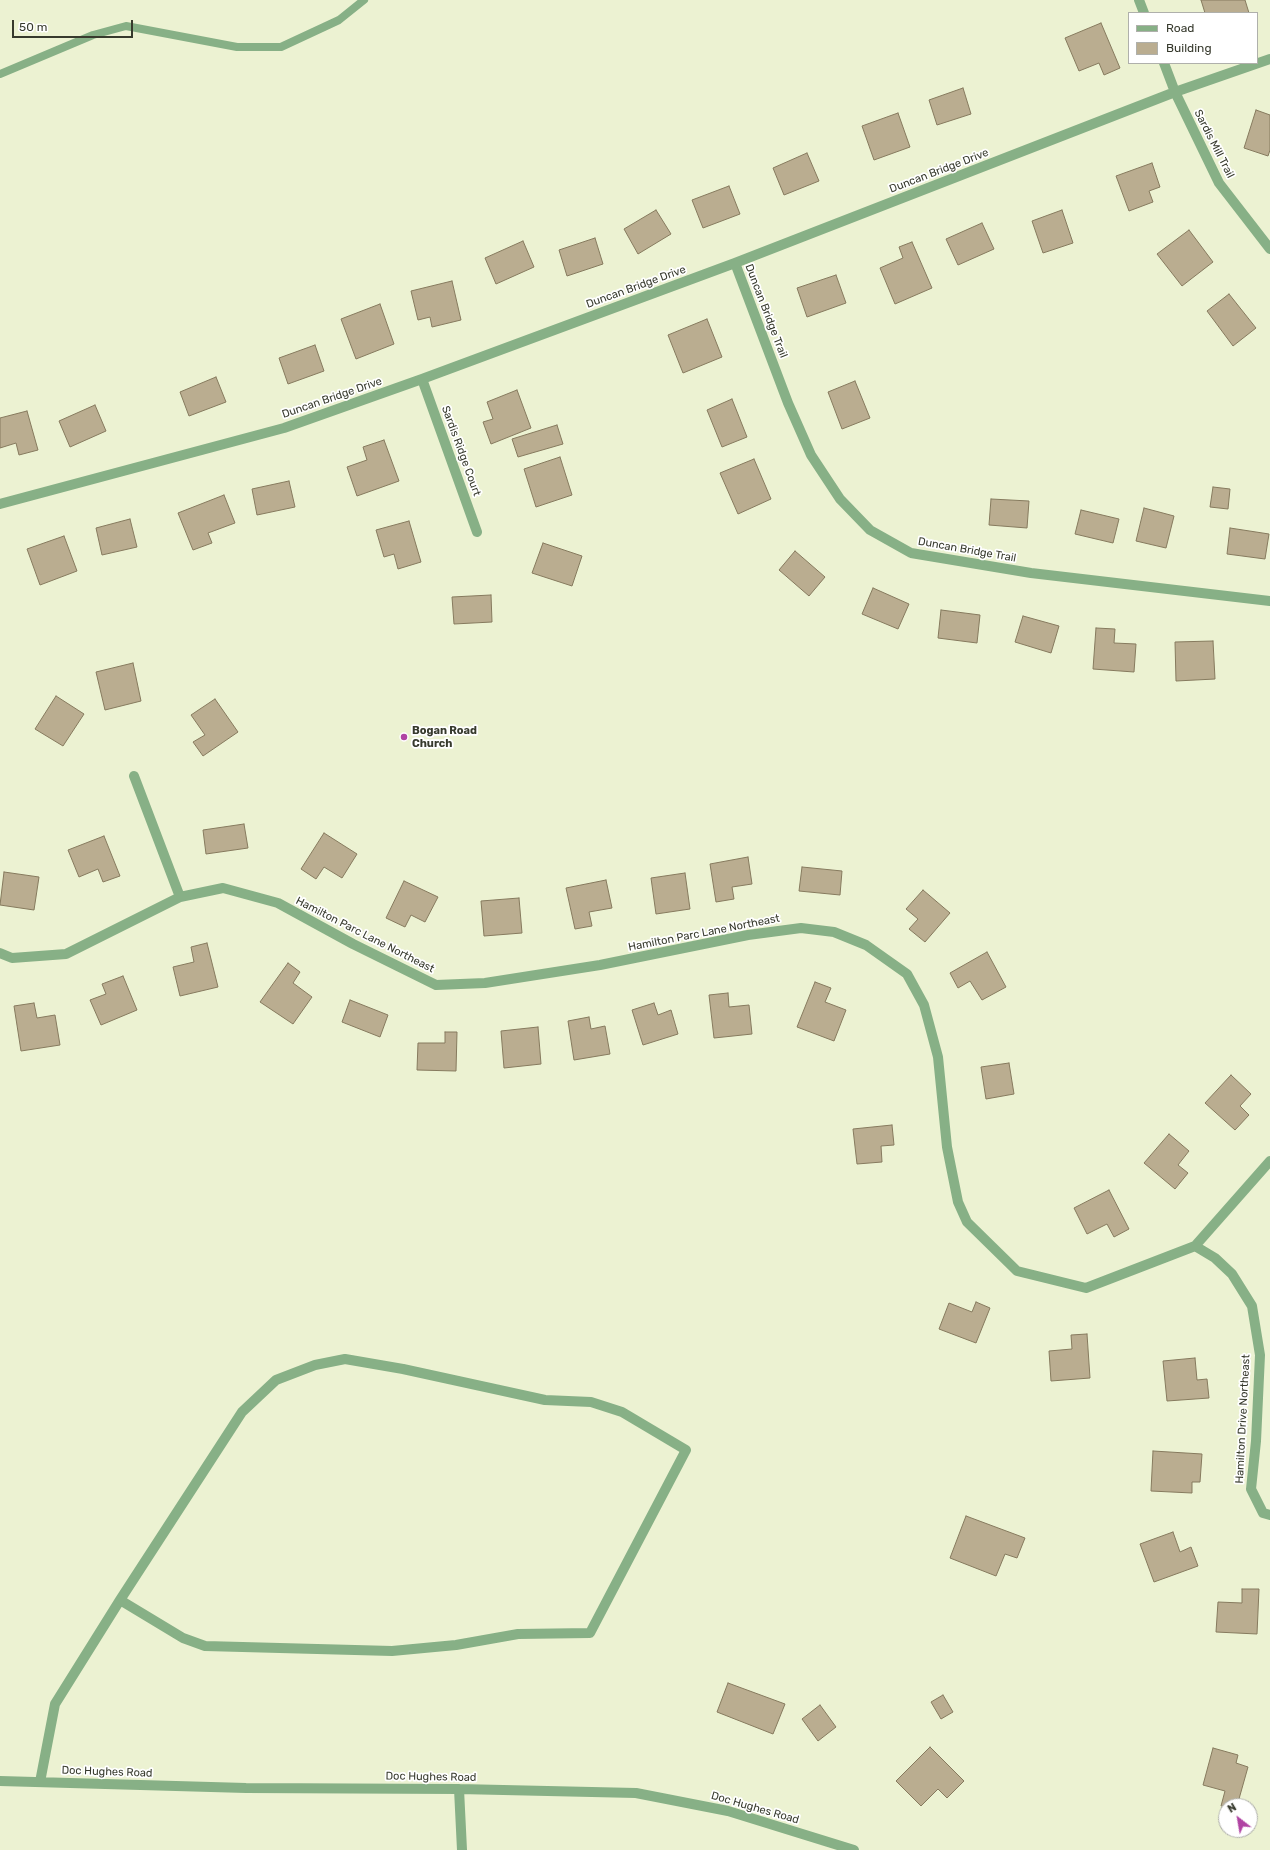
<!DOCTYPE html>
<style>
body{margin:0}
#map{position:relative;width:1270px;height:1850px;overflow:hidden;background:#ecf2d2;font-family:Rubik,sans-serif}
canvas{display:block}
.legend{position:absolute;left:1128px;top:12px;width:130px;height:52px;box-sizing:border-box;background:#fff;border:1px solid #afb0ab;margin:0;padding:5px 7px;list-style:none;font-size:12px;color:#373a2d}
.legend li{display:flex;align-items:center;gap:8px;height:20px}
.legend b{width:20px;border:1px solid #afb0ab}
.north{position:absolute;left:1218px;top:1798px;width:40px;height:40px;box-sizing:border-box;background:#fff;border:1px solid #afb0ab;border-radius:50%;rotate:329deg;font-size:11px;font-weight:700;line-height:16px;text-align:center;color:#373a2d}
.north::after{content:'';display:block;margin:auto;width:14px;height:18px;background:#b043a3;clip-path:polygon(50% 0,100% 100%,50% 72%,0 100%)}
.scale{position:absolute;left:12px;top:20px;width:121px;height:18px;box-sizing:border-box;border:2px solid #373a2d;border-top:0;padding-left:5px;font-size:12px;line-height:14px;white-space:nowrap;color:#373a2d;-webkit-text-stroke:3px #fff;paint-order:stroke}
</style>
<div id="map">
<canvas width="1270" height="1850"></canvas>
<ul class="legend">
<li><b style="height:5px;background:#87b086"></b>Road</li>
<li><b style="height:11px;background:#baad90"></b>Building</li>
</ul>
<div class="north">N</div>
<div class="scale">50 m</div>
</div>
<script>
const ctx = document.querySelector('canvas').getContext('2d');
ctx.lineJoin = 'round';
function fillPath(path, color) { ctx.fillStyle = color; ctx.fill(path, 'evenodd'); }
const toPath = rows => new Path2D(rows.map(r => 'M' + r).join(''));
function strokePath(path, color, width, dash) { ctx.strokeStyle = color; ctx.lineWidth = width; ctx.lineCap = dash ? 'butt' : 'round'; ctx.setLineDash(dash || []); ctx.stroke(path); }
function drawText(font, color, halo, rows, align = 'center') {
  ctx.font = font + ' Rubik,sans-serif'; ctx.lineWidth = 3.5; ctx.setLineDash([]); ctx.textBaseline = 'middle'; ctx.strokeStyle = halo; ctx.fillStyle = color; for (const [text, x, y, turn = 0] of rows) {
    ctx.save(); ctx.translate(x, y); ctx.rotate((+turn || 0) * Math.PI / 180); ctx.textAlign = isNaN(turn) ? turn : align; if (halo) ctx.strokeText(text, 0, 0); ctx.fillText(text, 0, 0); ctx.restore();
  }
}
const building = toPath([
 [1201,0,1245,0,1249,13,1205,13,1201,0],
 [1101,23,1120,68,1104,75,1099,63,1079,71,1065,38,1101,23],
 [963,88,971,114,937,125,929,100,963,88],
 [1256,110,1270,115,1270,150,1268,156,1244,148,1256,110],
 [898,113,910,147,874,160,862,126,898,113],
 [807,153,819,181,784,195,773,168,807,153],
 [1152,163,1160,187,1149,191,1153,202,1129,211,1116,176,1152,163],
 [729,186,740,214,703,228,692,200,729,186],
 [656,210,671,234,638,254,624,229,656,210],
 [1062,210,1073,243,1043,253,1032,221,1062,210],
 [982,223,994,249,958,265,946,239,982,223],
 [1189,230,1213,262,1182,286,1157,254,1189,230],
 [595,238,603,264,567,276,559,250,595,238],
 [523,241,534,267,496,284,485,258,523,241],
 [912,242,932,288,895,304,880,268,903,258,899,247,912,242],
 [836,275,846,303,807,317,797,288,836,275],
 [452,281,461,320,432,327,430,317,418,320,411,291,452,281],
 [1229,294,1256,328,1233,346,1207,311,1229,294],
 [380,304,394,344,356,359,341,319,380,304],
 [707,319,722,357,683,373,668,335,707,319],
 [315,345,324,371,288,384,279,358,315,345],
 [216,377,226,402,189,416,180,392,216,377],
 [855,381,870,418,842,429,828,392,855,381],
 [517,390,531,428,491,444,483,422,493,419,487,402,517,390],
 [732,399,747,437,722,447,707,410,732,399],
 [95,405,106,431,70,447,59,421,95,405],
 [27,411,38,450,19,455,16,443,0,448,0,418,27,411],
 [557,425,563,444,518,457,512,439,557,425],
 [384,440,399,481,357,496,347,467,367,460,363,447,384,440],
 [560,457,572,495,536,507,524,469,560,457],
 [754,459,771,499,738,514,720,473,754,459],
 [289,481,295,507,257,515,252,489,289,481],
 [1213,487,1230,489,1228,509,1210,507,1213,487],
 [224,495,235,523,208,533,212,543,193,550,178,513,224,495],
 [991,499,1029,501,1027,528,989,525,991,499],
 [1144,508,1174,516,1166,548,1136,541,1144,508],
 [1081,510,1119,519,1113,543,1075,534,1081,510],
 [130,519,137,547,102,555,96,528,130,519],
 [409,521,421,562,398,569,394,554,384,557,376,530,409,521],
 [1230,528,1269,534,1265,559,1227,554,1230,528],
 [64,536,77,571,40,585,27,549,64,536],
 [543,543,582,556,572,586,532,573,543,543],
 [795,551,825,577,809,596,779,570,795,551],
 [873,588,909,604,898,629,862,614,873,588],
 [491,595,492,622,454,624,452,597,491,595],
 [941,610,980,615,977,643,938,638,941,610],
 [1023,616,1059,626,1051,653,1015,642,1023,616],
 [1096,628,1115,629,1114,643,1136,644,1134,672,1093,669,1096,628],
 [1213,641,1215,679,1176,681,1175,642,1213,641],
 [133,663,141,701,105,710,96,672,133,663],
 [56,696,84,714,63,746,35,729,56,696],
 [215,699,238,732,203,756,193,742,205,735,191,715,215,699],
 [244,824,248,848,206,854,203,830,244,824],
 [324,833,357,854,342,878,324,867,316,879,301,869,324,833],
 [104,836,120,876,103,882,98,869,79,877,68,850,104,836],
 [748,857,752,884,732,887,734,899,716,902,710,864,748,857],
 [802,867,842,871,840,895,799,891,802,867],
 [4,872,39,877,34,910,0,905,4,872],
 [685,873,690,909,656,914,651,878,685,873],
 [606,880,612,908,589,912,592,926,575,929,566,888,606,880],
 [404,881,438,897,425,922,411,915,405,927,386,918,404,881],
 [923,890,950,913,925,942,909,929,918,919,906,909,923,890],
 [519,898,522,933,484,936,481,901,519,898],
 [207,943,218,987,180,996,173,967,194,962,191,947,207,943],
 [987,952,1006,987,982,1000,970,981,958,988,950,973,987,952],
 [288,963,300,972,293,983,312,997,293,1024,260,1002,288,963],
 [123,976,137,1010,101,1025,90,1000,106,994,102,984,123,976],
 [815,982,831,988,825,1002,846,1010,834,1041,797,1027,815,982],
 [728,993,729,1007,749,1005,752,1034,714,1038,709,995,728,993],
 [350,1000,388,1015,380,1037,342,1022,350,1000],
 [34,1003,37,1018,55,1015,60,1045,21,1051,14,1006,34,1003],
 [654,1003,658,1015,671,1010,678,1034,643,1045,632,1010,654,1003],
 [589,1017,591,1029,605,1026,610,1054,574,1060,568,1021,589,1017],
 [538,1027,541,1064,504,1068,501,1031,538,1027],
 [445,1032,457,1032,456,1071,417,1070,418,1043,445,1043,445,1032],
 [1009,1063,1014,1094,986,1099,981,1067,1009,1063],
 [1231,1075,1251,1094,1240,1106,1249,1115,1235,1130,1205,1103,1231,1075],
 [892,1125,894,1145,881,1146,882,1162,857,1164,853,1129,892,1125],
 [1169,1134,1189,1151,1178,1165,1188,1173,1175,1189,1144,1163,1169,1134],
 [1109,1190,1129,1229,1114,1237,1107,1224,1087,1234,1074,1208,1109,1190],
 [976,1302,990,1308,976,1343,939,1329,949,1303,972,1312,976,1302],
 [1087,1334,1090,1378,1051,1381,1049,1351,1072,1349,1071,1335,1087,1334],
 [1195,1358,1197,1380,1207,1379,1209,1398,1167,1401,1163,1361,1195,1358],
 [1153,1451,1202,1454,1200,1482,1192,1482,1192,1493,1151,1491,1153,1451],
 [966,1516,1025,1538,1017,1558,1005,1554,996,1576,950,1558,966,1516],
 [1173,1532,1180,1552,1191,1547,1198,1566,1154,1582,1140,1544,1173,1532],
 [1242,1589,1259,1589,1257,1634,1216,1632,1218,1602,1242,1603,1242,1589],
 [728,1683,785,1704,773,1734,717,1712,728,1683],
 [943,1695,953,1712,941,1719,931,1702,943,1695],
 [820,1705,836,1727,818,1741,802,1719,820,1705],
 [930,1747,964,1781,947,1798,938,1789,921,1806,896,1781,930,1747],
 [1213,1748,1238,1755,1236,1763,1248,1767,1237,1806,1221,1806,1225,1791,1203,1785,1213,1748]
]);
fillPath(building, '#baad90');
strokePath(building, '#867a5e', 1);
strokePath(toPath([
 [0,74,93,35,126,26,237,47,281,47,339,20,364,0]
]), '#87b086', 8);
strokePath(toPath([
 [1139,0,1144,13],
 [1164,63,1175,92,1219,183,1270,249],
 [735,263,788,403,811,455,840,499,870,530,911,553,1031,573,1270,601],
 [422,379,477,532],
 [0,504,284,428,422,379,735,263,1175,92,1270,59],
 [134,776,180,897],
 [0,953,12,958,66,954,180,897,223,888,278,903,353,944,436,985,485,983,600,965,748,935,801,928,834,932,866,945,907,974,924,1005,938,1057,947,1147,958,1202,967,1222,1017,1271,1086,1288,1195,1246,1270,1161],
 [1195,1246,1215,1258,1232,1274,1252,1306,1260,1355,1256,1441,1251,1489,1263,1513,1270,1515],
 [0,1781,246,1788,459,1789,636,1793,728,1811,854,1850],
 [40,1782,55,1704,120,1600,242,1412,276,1380,315,1365,345,1359,403,1369,545,1400,591,1402,622,1412,686,1450,590,1633,518,1634,456,1645,392,1651,205,1646,183,1638,120,1600],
 [459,1789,462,1850]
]), '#87b086', 10);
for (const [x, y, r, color] of [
 [404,737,4,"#b043a3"]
]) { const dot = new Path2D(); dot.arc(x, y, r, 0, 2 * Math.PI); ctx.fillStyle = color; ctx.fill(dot); strokePath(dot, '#fff', 1.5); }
drawText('11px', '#373a2d', '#fff', [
 ["Sardis Mill Trail",1214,144,63],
 ["Duncan Bridge Drive",939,171,-21],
 ["Duncan Bridge Drive",636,287,-20],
 ["Duncan Bridge Trail",766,311,69],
 ["Duncan Bridge Drive",332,398,-19],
 ["Sardis Ridge Court",461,451,70],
 ["Duncan Bridge Trail",967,550,10],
 ["Hamilton Parc Lane Northeast",704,933,-11],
 ["Hamilton Parc Lane Northeast",365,935,27],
 ["Hamilton Drive Northeast",1243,1419,-87],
 ["Doc Hughes Road",107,1772,2],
 ["Doc Hughes Road",431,1777,1],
 ["Doc Hughes Road",755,1808,16]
]);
drawText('bold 11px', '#373a2d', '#fff', [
 ["Bogan Road",412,731],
 ["Church",412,744]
], 'left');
</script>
